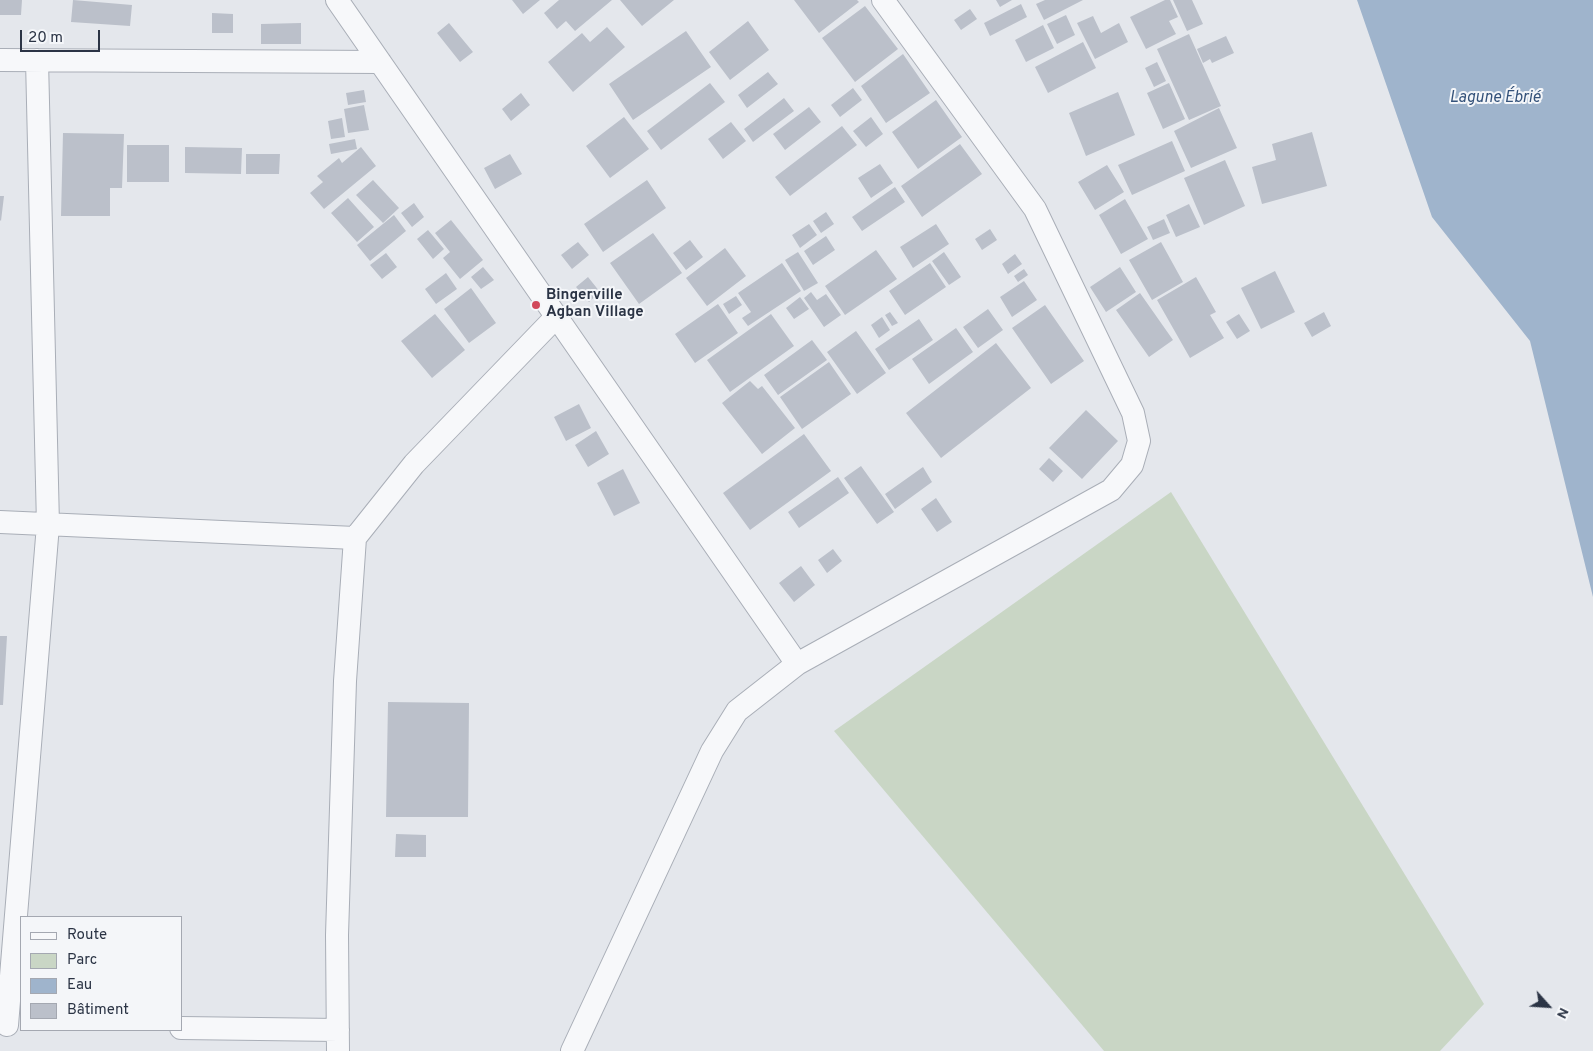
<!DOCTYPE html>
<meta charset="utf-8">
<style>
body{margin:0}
#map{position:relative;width:1593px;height:1051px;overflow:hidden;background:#e4e7ec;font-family:Overpass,sans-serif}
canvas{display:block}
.legend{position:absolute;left:20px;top:916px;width:162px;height:115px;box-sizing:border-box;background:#f4f6f9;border:1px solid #a4a8b1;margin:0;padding:6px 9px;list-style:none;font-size:15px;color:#2b3445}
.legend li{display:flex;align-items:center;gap:10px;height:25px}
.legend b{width:25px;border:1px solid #a4a8b1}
.north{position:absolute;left:1523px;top:981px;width:50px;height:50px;-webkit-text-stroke:4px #f4f6f9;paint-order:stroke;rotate:116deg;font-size:14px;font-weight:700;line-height:20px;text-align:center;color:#2b3445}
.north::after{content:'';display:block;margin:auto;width:18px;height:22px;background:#2b3445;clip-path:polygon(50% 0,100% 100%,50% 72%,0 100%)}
.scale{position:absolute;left:20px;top:30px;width:80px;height:22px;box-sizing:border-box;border:2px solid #2b3445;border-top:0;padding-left:6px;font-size:15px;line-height:18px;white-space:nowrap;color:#2b3445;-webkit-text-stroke:4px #f4f6f9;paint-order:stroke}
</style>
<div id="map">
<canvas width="1593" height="1051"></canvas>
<ul class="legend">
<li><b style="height:6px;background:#f7f8fa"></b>Route</li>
<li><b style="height:14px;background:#c9d6c5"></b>Parc</li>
<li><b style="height:14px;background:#9fb4cc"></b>Eau</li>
<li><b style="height:14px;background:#bbc0ca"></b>Bâtiment</li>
</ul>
<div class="north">N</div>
<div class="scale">20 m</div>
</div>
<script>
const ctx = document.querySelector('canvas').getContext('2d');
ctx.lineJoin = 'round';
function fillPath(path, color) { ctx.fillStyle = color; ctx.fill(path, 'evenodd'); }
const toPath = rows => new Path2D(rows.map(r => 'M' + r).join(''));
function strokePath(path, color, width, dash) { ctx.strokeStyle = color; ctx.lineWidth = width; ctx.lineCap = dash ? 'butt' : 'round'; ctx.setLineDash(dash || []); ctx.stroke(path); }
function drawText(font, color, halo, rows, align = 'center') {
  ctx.font = font + ' Overpass,sans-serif'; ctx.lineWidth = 4; ctx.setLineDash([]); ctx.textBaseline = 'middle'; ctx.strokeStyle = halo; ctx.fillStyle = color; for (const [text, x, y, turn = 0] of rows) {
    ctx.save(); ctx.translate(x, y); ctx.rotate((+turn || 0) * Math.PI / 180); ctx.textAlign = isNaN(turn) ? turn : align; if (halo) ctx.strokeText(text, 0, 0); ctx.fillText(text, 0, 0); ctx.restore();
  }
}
fillPath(toPath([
 [1171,492,1484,1004,1440,1051,1104,1051,834,731]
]), '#c9d6c5');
fillPath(toPath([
 [1357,0,1593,0,1593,597,1530,341,1432,217]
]), '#9fb4cc');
fillPath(toPath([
 [0,0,22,0,21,15,0,15],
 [73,0,132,5,130,26,71,22],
 [512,0,540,0,523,14],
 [559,0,612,0,575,31,566,21,557,29,544,13],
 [620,0,674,0,642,26],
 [794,0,857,0,859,2,819,33],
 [996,0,1012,0,1000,7],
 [1045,0,1083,0,1044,20,1036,4],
 [1165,0,1170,0,1178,17,1169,21,1176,34,1146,49,1130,17],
 [1173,0,1192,0,1203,24,1187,31],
 [1021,4,1027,17,990,36,984,23],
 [865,6,898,49,855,82,822,38],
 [970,9,977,19,961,30,954,20],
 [212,13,233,14,233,33,212,33],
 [1066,15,1075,35,1057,44,1047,24],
 [1093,16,1101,33,1119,23,1128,42,1095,59,1077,23],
 [748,21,769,50,730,80,709,52],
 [301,23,301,44,261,44,261,24],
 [449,23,473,52,460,62,437,33],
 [1043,25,1054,48,1026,62,1015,40],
 [607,27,625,47,573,92,548,62,582,33,590,42],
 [686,31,711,67,633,120,609,84],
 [1189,34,1221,106,1189,120,1157,49],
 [1226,36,1234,53,1212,63,1210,59,1203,63,1197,49],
 [1083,42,1096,68,1048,93,1035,67],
 [903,54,930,93,886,123,861,86],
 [1157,62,1166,81,1154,87,1145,68],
 [768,72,778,84,747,108,738,95],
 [710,83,725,102,661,150,647,131],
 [1169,83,1185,119,1163,129,1147,93],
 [853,88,862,100,840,117,831,105],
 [364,90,366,102,348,105,346,93],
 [1118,92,1135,135,1086,156,1069,113],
 [521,93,530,105,511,121,502,109],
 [784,98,794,111,753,142,744,129],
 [936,100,962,137,918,169,892,132],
 [364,105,369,130,348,133,344,109],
 [809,107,821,122,785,150,773,134],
 [1219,108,1237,148,1191,168,1174,131],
 [624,117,649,149,610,178,586,146],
 [871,117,883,134,866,147,853,131],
 [342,118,345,137,331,139,328,121],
 [731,122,746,141,723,159,708,139],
 [842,126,857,145,790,196,775,177],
 [1312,132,1327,186,1262,204,1252,167,1276,160,1272,144],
 [63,133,124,134,122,188,110,188,110,216,61,216],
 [355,139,357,149,331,154,329,144],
 [1172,141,1185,171,1132,195,1118,165],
 [960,144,982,174,922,217,901,186],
 [127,145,169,145,169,182,127,182],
 [185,147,242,148,241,174,185,173],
 [361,147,376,166,324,209,310,193,323,182,317,176,339,158,342,163],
 [246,154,280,154,279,174,246,174],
 [510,154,522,174,495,189,484,168],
 [1225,160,1245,206,1204,225,1184,178],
 [880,164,893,183,871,198,858,178],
 [1107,165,1124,192,1095,210,1078,182],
 [373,180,399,208,383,223,356,195],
 [647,180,666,208,603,252,584,224],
 [895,187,905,202,862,231,852,217],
 [0,196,4,196,1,221,0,220],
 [348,198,374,227,357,242,331,213],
 [1125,199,1148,239,1121,254,1099,215],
 [414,203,424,217,412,227,401,213],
 [1189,204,1200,227,1176,237,1166,215],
 [826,212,834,224,821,233,813,221],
 [394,215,406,231,370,261,357,245],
 [1164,219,1170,233,1153,240,1147,227],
 [451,220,483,260,460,279,443,258,450,252,435,233],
 [809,224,817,235,800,248,792,235],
 [936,224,949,244,913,268,900,247],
 [990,229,997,240,982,250,975,239],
 [428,230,444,249,433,259,417,239],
 [653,233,682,273,639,304,610,263],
 [826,236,835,250,813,265,804,251],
 [690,240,703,257,686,270,673,253],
 [578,242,589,255,572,269,561,255],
 [1161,242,1183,282,1152,300,1129,260],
 [725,248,746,276,707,306,686,278],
 [876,250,897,279,845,315,825,286],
 [798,252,818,283,804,291,785,260],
 [944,252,961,277,949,285,932,261],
 [386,253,397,267,382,279,370,265],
 [1015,254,1022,264,1008,274,1002,264],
 [782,263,801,291,748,326,742,318,751,312,738,293],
 [930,263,946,287,905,315,889,291],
 [483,267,494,280,481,289,471,277],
 [1120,267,1136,292,1106,312,1090,287],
 [1024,269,1028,275,1018,282,1014,276],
 [1275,271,1295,312,1261,329,1241,288],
 [446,273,457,289,436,304,425,289],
 [588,277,600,292,589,302,576,287],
 [1196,277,1216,312,1210,315,1224,338,1190,358,1157,300],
 [1024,281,1037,300,1012,317,1000,297],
 [471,288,496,323,469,343,444,309],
 [811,292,817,300,826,294,841,315,824,327,804,298],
 [1140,293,1173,340,1149,357,1116,310],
 [736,296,742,305,729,314,723,304],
 [800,297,809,309,794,319,786,308],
 [718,304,738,333,695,363,675,334],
 [1045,305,1084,361,1051,384,1012,328],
 [988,309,1003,330,978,348,963,327],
 [890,312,898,323,892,326,885,315],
 [1324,312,1331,326,1312,337,1304,323],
 [435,314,465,350,432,378,401,341],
 [771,314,794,346,730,392,707,360],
 [1239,314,1250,331,1237,339,1226,322],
 [882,317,890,330,879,338,871,325],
 [919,319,933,340,889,370,875,349],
 [956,328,973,352,929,384,912,359],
 [856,331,886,373,857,394,827,352],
 [812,340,827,360,778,395,764,375],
 [996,343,1031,388,941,458,906,413],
 [829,362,851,394,802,429,780,397],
 [750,381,758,389,762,386,795,428,762,454,722,403],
 [579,404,591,428,566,441,554,417],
 [1086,410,1118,441,1082,479,1049,448],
 [596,431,609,454,588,467,575,445],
 [804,434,831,471,750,530,723,493],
 [1049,458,1063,471,1053,482,1039,469],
 [861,466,894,512,877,524,844,478],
 [923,467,932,482,895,509,885,494],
 [623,469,640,503,614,516,597,483],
 [838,477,849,493,799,528,788,512],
 [936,498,952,522,937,532,921,509],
 [833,549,842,561,827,573,818,560],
 [801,566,815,585,794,602,779,583],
 [0,636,7,636,3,705,0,705],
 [388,702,469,703,468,817,386,817],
 [396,834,426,835,426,857,395,857]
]), '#bbc0ca');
const street = toPath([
 [337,0,797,664],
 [0,60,380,62],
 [0,522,355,538],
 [7,1025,48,525,37,60],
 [181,1028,338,1030],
 [338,1051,337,935,345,681,355,538,414,464,556,317],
 [572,1051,712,751,737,711,797,664,1111,490,1132,465,1139,441,1133,413,1035,209,883,0]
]);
strokePath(street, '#a9aeb7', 24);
strokePath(street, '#f7f8fa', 22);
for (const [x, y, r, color] of [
 [536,305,5,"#d1495b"]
]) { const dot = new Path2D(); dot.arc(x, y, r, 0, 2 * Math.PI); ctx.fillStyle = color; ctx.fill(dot); strokePath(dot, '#f4f6f9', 2); }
drawText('bold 15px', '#2b3445', '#f4f6f9', [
 ["Bingerville",546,296],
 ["Agban Village",546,313]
], 'left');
drawText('italic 16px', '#34527a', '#f4f6f9', [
 ["Lagune Ébrié",1495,99]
]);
</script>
